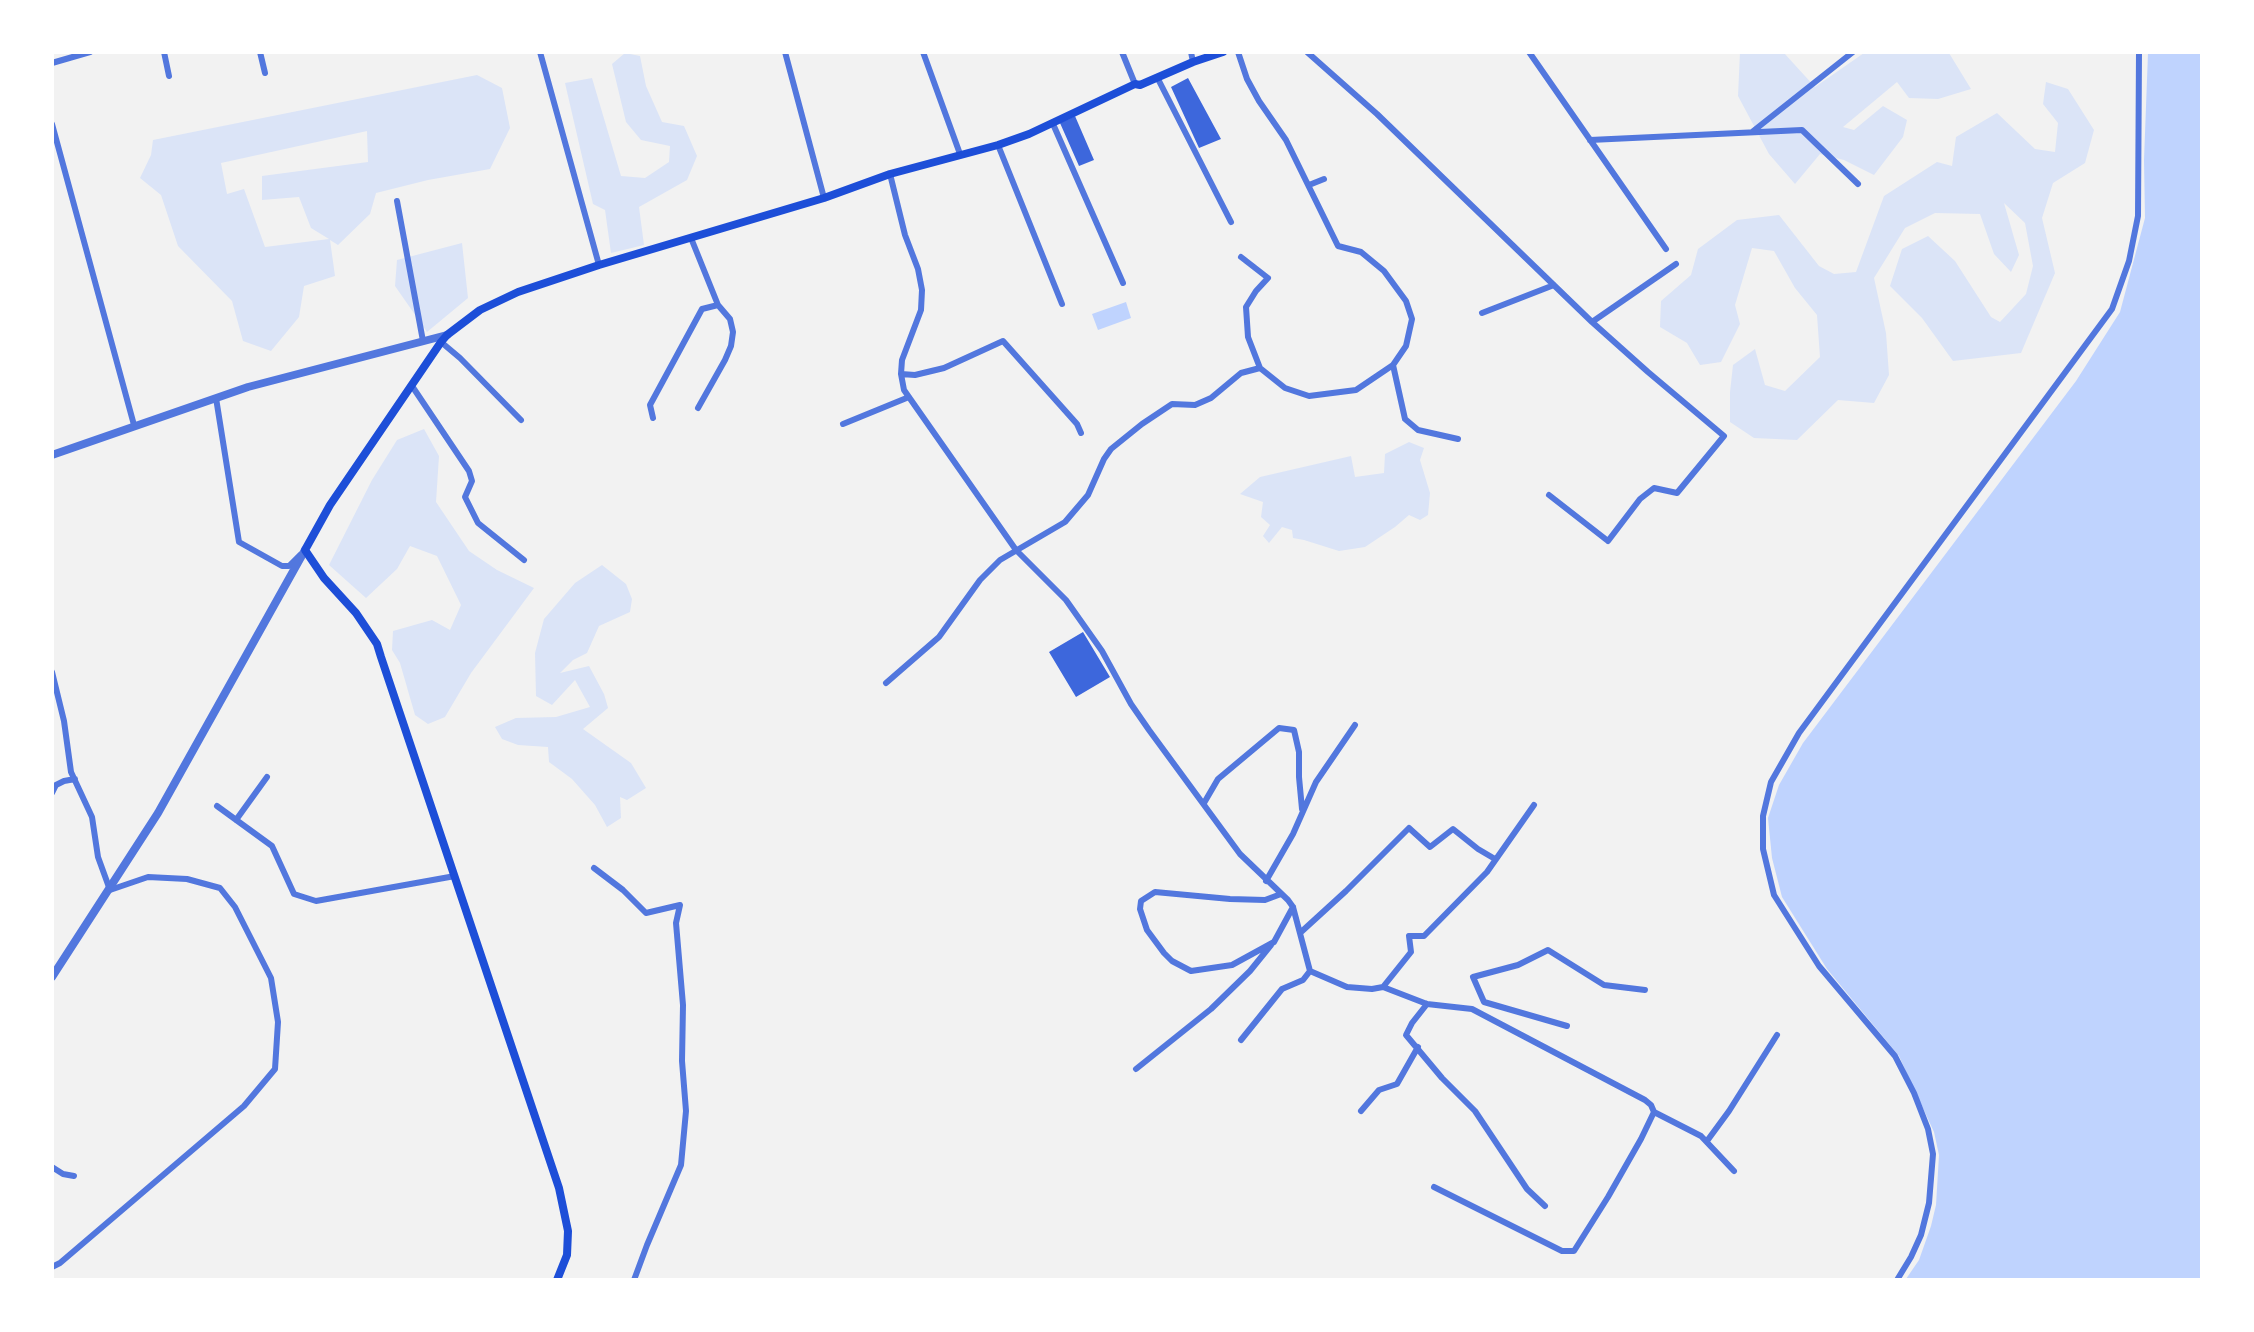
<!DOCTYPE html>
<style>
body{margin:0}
#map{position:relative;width:2254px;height:1332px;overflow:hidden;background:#f2f2f2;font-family:Lato,sans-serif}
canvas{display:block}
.frame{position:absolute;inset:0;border:54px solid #fff;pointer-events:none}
</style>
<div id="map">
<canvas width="2254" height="1332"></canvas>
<div class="frame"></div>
</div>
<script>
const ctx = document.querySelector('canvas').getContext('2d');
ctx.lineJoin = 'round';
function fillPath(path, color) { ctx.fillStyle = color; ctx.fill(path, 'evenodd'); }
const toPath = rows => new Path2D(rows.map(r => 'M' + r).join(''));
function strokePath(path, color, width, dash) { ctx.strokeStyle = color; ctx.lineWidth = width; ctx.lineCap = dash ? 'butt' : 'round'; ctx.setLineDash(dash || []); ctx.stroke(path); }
fillPath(toPath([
 [1740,52,1784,53,1815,87,1864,53,1949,53,1971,89,1938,99,1909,98,1897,82,1843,127,1854,130,1883,106,1907,120,1903,137,1874,175,1844,160,1820,154,1795,184,1769,154,1738,96],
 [625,53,640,56,646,86,662,122,684,126,697,156,687,180,639,207,644,245,611,253,605,210,593,204,565,83,592,78,621,176,645,178,669,162,670,146,641,140,626,122,612,64],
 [477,75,502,88,510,128,490,169,428,180,376,193,370,214,338,245,330,240,335,276,304,286,299,317,271,351,243,341,232,301,178,246,161,195,140,178,151,155,153,140],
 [367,131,368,162,262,176,262,200,299,197,311,228,329,239,265,247,244,189,227,194,221,163],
 [2046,82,2068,89,2094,130,2085,163,2053,183,2042,218,2055,273,2021,353,1953,361,1922,318,1890,286,1902,249,1928,236,1955,261,1991,317,2000,322,2026,294,2033,266,2025,223,2004,203,2019,255,2011,272,1994,254,1980,214,1935,213,1905,228,1874,278,1886,333,1889,375,1874,403,1838,400,1797,440,1754,438,1730,422,1730,392,1733,365,1755,349,1765,385,1785,391,1820,357,1817,315,1795,288,1774,251,1752,248,1735,305,1740,324,1721,362,1700,365,1687,343,1660,327,1661,301,1691,275,1698,249,1737,220,1779,215,1819,266,1834,274,1856,272,1884,196,1937,162,1952,166,1956,137,1997,113,2035,149,2055,152,2058,123,2043,104],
 [462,243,468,298,427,332,395,286,397,260],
 [424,429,439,456,436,502,469,551,497,570,534,588,471,673,445,717,428,724,415,715,400,663,392,650,393,631,432,620,450,630,461,605,437,556,410,546,397,569,366,598,329,565,372,480,397,440],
 [1409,442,1424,448,1420,460,1430,493,1428,515,1420,520,1409,515,1395,527,1365,547,1339,551,1304,540,1293,538,1292,530,1282,527,1269,543,1263,536,1270,525,1261,517,1263,502,1240,494,1260,477,1351,456,1355,477,1384,473,1385,454],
 [602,565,626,584,632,599,630,612,599,626,587,653,573,660,560,673,589,666,604,694,608,708,583,729,631,763,646,788,627,800,620,797,621,818,607,827,595,805,572,779,549,762,548,747,518,745,502,739,495,727,516,718,556,717,590,707,575,680,552,705,536,696,535,653,544,619,575,583]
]), '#dbe4f7');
fillPath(toPath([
 [2148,53,2201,53,2201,1279,1906,1279,1919,1260,1931,1226,1936,1205,1939,1155,1934,1132,1899,1056,1827,969,1782,897,1772,858,1768,818,1779,785,1803,743,2076,381,2120,312,2145,218,2144,160],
 [1126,302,1131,318,1098,330,1092,314]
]), '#bfd3fe');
fillPath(toPath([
 [1188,78,1221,139,1199,148,1171,87],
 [1075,116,1094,160,1079,166,1060,123],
 [1083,632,1110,677,1076,697,1049,652]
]), '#3d67dc');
strokePath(toPath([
 [164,52,169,76],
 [260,52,265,73],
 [540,52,599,265],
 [785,52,824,198],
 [923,52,960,154],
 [1122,52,1135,84],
 [1191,52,1193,62],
 [1238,52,1247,79,1259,101,1286,140,1338,246,1361,252,1384,271,1406,301,1412,319,1406,346,1393,365,1356,390,1309,396,1285,388,1260,368,1248,337,1246,307,1256,291,1268,278,1241,257],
 [1307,52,1377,114,1592,322,1648,372,1724,436,1677,493,1654,488,1640,499,1608,541,1549,495],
 [1529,52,1666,249],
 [52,63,90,52],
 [1157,77,1231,222],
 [52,124,134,425],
 [1053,124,1123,283],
 [1752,132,1853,52],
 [1590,140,1802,130,1858,184],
 [998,145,1062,304],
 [890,174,905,235,918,269,922,290,921,310,902,360,901,374,904,390,1016,550,1066,600,1102,651,1131,704,1149,730,1240,854,1288,900,1293,907,1310,971,1347,987,1372,989,1383,987,1427,1004,1472,1009,1645,1100,1651,1105,1654,1112,1701,1136,1734,1171],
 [1309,185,1324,179],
 [397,201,423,341],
 [1482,313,1554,285],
 [1592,322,1676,264],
 [441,342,460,358,521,420],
 [1393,365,1405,419,1418,430,1458,439],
 [901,374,915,375,944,368,1003,341,1077,424,1081,433],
 [412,386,469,471,472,481,465,497,478,523,524,560],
 [216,398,239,542,282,566,289,566,300,555],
 [698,408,725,360,731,346,733,332,730,319,718,305],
 [653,418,650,405,702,309,718,305,691,238],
 [843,424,909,397],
 [52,672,64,721,71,772,92,817,98,857,110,890,148,877,187,879,220,888,235,907,271,978,278,1022,275,1069,244,1106,60,1263,52,1267],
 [886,683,939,637,980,580,1000,560,1065,522,1088,495,1104,459,1111,449,1142,424,1172,404,1195,405,1211,398,1241,373,1260,368],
 [52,793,56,785,64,781,75,779],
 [1204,803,1218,779,1279,728,1294,730,1299,752,1299,777,1302,809],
 [217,806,272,846,294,894,316,901,455,876],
 [236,820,267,777],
 [594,868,623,890,646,913,680,905,676,923,683,1005,682,1061,686,1111,681,1165,647,1245,634,1280],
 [1266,881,1293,834,1316,782,1355,725],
 [1281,894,1265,900,1230,899,1155,892,1141,901,1140,909,1147,930,1164,953,1172,961,1191,971,1232,965,1274,942,1293,907],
 [1300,933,1346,891,1409,828,1430,847,1453,829,1478,849,1495,859],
 [1383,987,1411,952,1409,936,1424,936,1487,872,1534,805],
 [1427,1004,1412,1023,1406,1035,1442,1078,1475,1111,1527,1189,1545,1206],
 [1567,1026,1484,1002,1473,977,1518,965,1548,950,1604,985,1645,990],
 [1241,1040,1282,989,1303,980,1310,971],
 [1136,1069,1211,1009,1250,971,1271,945],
 [1361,1111,1379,1090,1397,1084,1418,1047],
 [1707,1141,1729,1111,1777,1035],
 [52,1167,63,1174,74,1176],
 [1434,1187,1562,1251,1574,1251,1608,1197,1641,1139,1654,1112],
 [1897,1280,1911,1257,1921,1235,1929,1203,1933,1154,1928,1129,1914,1093,1895,1056,1819,966,1774,895,1763,849,1763,816,1771,782,1799,733,2112,309,2129,261,2138,216,2139,52]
]), '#5277de', 6);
strokePath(toPath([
 [52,455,248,387,447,335],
 [52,977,158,813,305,550]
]), '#5277de', 8);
strokePath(toPath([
 [557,1280,567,1255,568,1231,559,1188,381,657,377,644,356,613,324,578,305,550,330,505,441,342,447,335,480,310,518,292,599,265,824,198,890,174,998,145,1029,134,1135,84,1140,85,1193,62,1223,52]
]), '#1d4ed8', 8);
</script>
